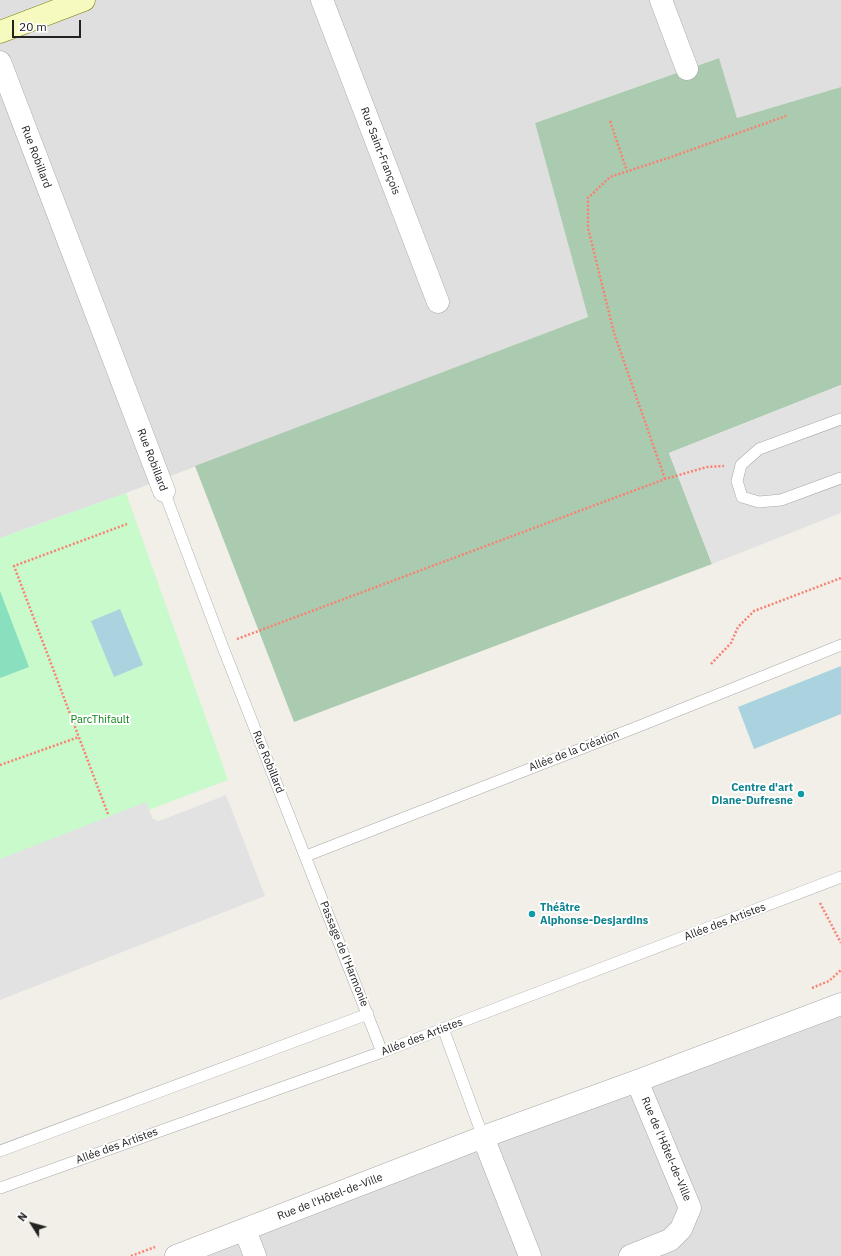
<!DOCTYPE html>
<meta charset="utf-8">
<style>
body{margin:0}
#map{position:relative;width:841px;height:1256px;overflow:hidden;background:#f2efe9;font-family:"IBM Plex Sans",sans-serif}
canvas{display:block}
.north{position:absolute;left:12px;top:1204px;width:40px;height:40px;-webkit-text-stroke:3px #fff;paint-order:stroke;rotate:307deg;font-size:11px;font-weight:700;line-height:16px;text-align:center;color:#222}
.north::after{content:'';display:block;margin:auto;width:14px;height:18px;background:#222;clip-path:polygon(50% 0,100% 100%,50% 72%,0 100%)}
.scale{position:absolute;left:12px;top:20px;width:69px;height:18px;box-sizing:border-box;border:2px solid #222;border-top:0;padding-left:5px;font-size:12px;line-height:14px;white-space:nowrap;color:#222;-webkit-text-stroke:3px #fff;paint-order:stroke}
</style>
<div id="map">
<canvas width="841" height="1256"></canvas>
<div class="north">N</div>
<div class="scale">20 m</div>
</div>
<script>
const ctx = document.querySelector('canvas').getContext('2d');
ctx.lineJoin = 'round';
function fillPath(path, color) { ctx.fillStyle = color; ctx.fill(path, 'evenodd'); }
const toPath = rows => new Path2D(rows.map(r => 'M' + r).join(''));
function strokePath(path, color, width, dash) { ctx.strokeStyle = color; ctx.lineWidth = width; ctx.lineCap = dash ? 'butt' : 'round'; ctx.setLineDash(dash || []); ctx.stroke(path); }
function drawText(font, color, halo, rows, align = 'center') {
  ctx.font = font + ' "IBM Plex Sans",sans-serif'; ctx.lineWidth = 4; ctx.setLineDash([]); ctx.textBaseline = 'middle'; ctx.strokeStyle = halo; ctx.fillStyle = color; for (const [text, x, y, turn = 0] of rows) {
    ctx.save(); ctx.translate(x, y); ctx.rotate((+turn || 0) * Math.PI / 180); ctx.textAlign = isNaN(turn) ? turn : align; if (halo) ctx.strokeText(text, 0, 0); ctx.fillText(text, 0, 0); ctx.restore();
  }
}
fillPath(toPath([
 [0,0,841,0,841,87,737,118,718,58,535,123,588,317,126,493,0,538],
 [841,1004,841,1256,175,1256]
]), '#e0dfdf');
fillPath(toPath([
 [719,58,737,118,841,87,841,385,669,453,712,564,294,722,195,466,588,317,535,123]
]), '#aacbaf');
fillPath(toPath([
 [126,493,228,780,0,866,0,538]
]), '#c8facc');
fillPath(toPath([
 [0,591,29,667,0,678]
]), '#88e0be');
fillPath(toPath([
 [841,385,841,513,712,564,669,453],
 [226,795,265,896,0,1000,0,859,146,802,153,819,159,821]
]), '#e2e2e2');
fillPath(toPath([
 [120,609,143,665,114,677,91,621],
 [841,666,841,714,754,749,738,707]
]), '#aad3df');
const lane = toPath([
 [841,419,759,449,741,465,737,481,742,497,759,502,781,500,841,478],
 [164,491,222,645,382,1052],
 [306,856,642,725,841,645],
 [443,1028,483,1137],
 [0,1151,368,1014],
 [0,1188,382,1052,841,877]
]);
const street = toPath([
 [322,0,438,302],
 [661,0,687,69],
 [0,62,164,491],
 [483,1137,530,1256],
 [245,1230,255,1256],
 [176,1256,483,1137,637,1081,841,1004],
 [630,1256,670,1240,681,1229,690,1208,637,1081]
]);
const secondary = toPath([
 [0,32,84,0]
]);
strokePath(lane, '#a9a9a9', 12);
strokePath(street, '#a9a9a9', 23);
strokePath(secondary, '#707d05', 23);
strokePath(toPath([
 [610,121,627,171],
 [665,479,614,333,588,228,588,198,610,177,671,157,786,116],
 [237,639,665,479,707,467,724,466],
 [711,664,731,643,738,627,754,611,841,578],
 [0,765,79,737],
 [108,814,14,566,127,524],
 [820,903,841,943],
 [812,988,829,981,841,970],
 [131,1256,155,1247]
]), '#fa8072', 2.5, [2, 2]);
strokePath(lane, '#fff', 11);
strokePath(street, '#fff', 22);
strokePath(secondary, '#f7fabf', 22);
for (const [x, y, r, color] of [
 [801,794,4,"#0f9aa8"],
 [532,914,4,"#0f9aa8"]
]) { const dot = new Path2D(); dot.arc(x, y, r, 0, 2 * Math.PI); ctx.fillStyle = color; ctx.fill(dot); strokePath(dot, '#fff', 1.5); }
drawText('11px', '#222', '#fff', [
 ["Rue Saint-François",380,151,69],
 ["Rue Robillard",36,157,69],
 ["Rue Robillard",152,460,69],
 ["Allée de la Création",574,751,-21],
 ["Rue Robillard",268,762,68],
 ["Allée des Artistes",725,922,-21],
 ["Passage de l'Harmonie",344,954,68],
 ["Allée des Artistes",422,1037,-21],
 ["Allée des Artistes",117,1146,-20],
 ["Rue de l'Hôtel-de-Ville",666,1149,67],
 ["Rue de l'Hôtel-de-Ville",330,1197,-21]
]);
drawText('11px', '#0c8416', '#fff', [
 ["ParcThifault",100,720]
]);
drawText('bold 11px', '#0d838f', '#fff', [
 ["Centre d'art",793,788],
 ["Diane-Dufresne",793,801],
 ["Théâtre",540,908,"left"],
 ["Alphonse-Desjardins",540,921,"left"]
], 'right');
</script>
